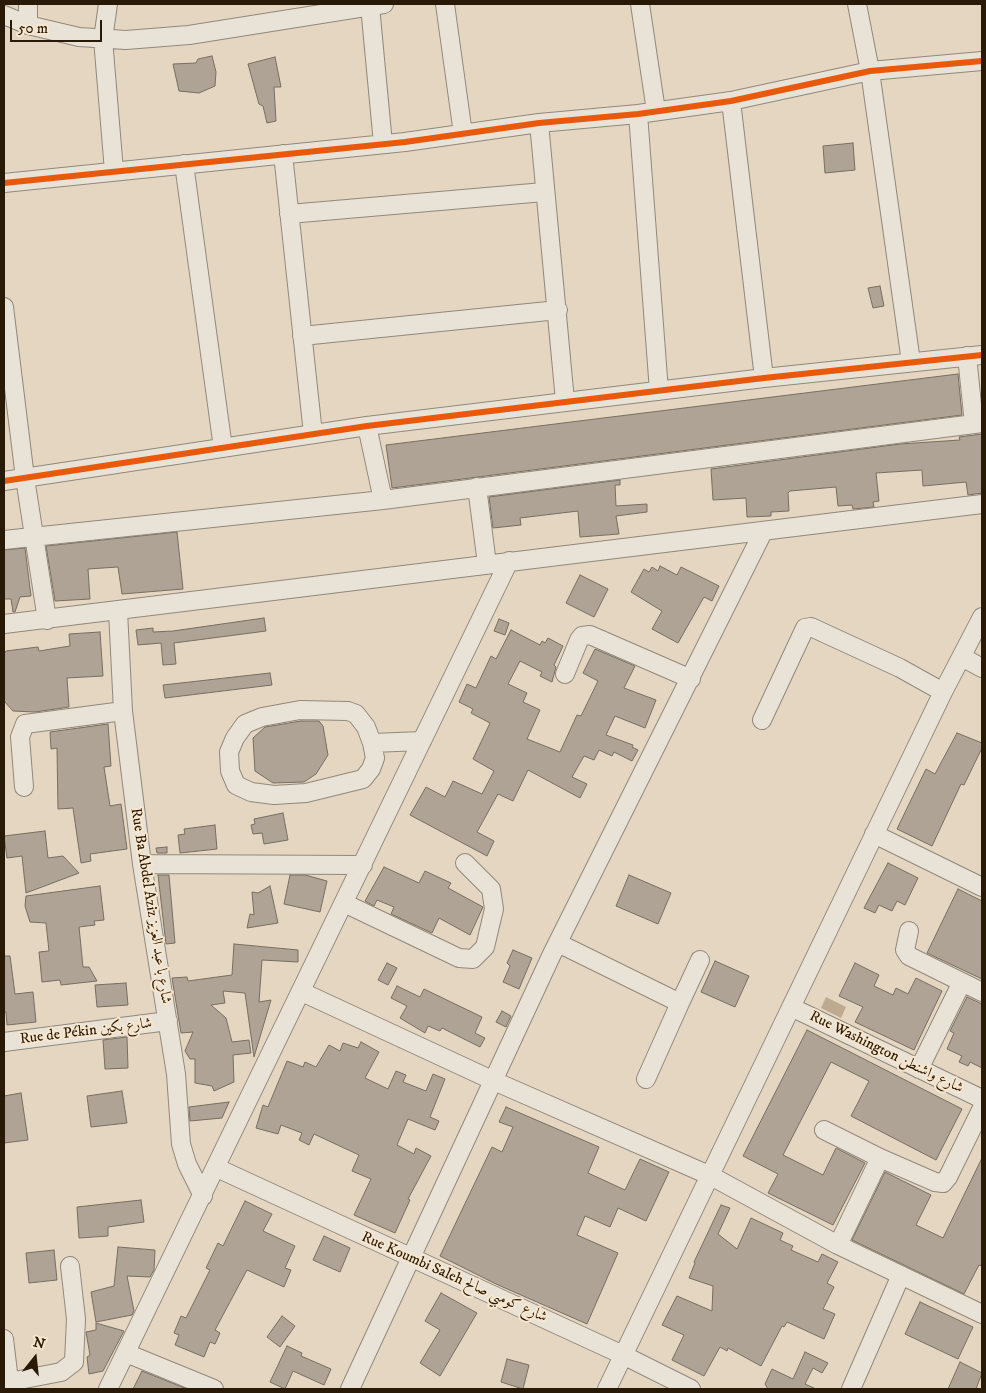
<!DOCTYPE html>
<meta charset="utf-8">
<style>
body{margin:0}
#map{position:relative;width:986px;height:1393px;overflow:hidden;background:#e4d6c1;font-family:"IM FELL DW Pica",serif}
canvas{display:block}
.frame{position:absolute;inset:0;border:5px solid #291a07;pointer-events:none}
.north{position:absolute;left:10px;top:1333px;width:50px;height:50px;-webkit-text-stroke:4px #f7e6ce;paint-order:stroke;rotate:16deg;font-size:14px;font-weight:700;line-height:20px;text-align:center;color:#291a07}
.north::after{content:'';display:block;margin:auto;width:18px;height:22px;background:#291a07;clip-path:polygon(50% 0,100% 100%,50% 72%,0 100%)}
.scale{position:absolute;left:10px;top:20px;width:92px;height:22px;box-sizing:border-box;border:2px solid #291a07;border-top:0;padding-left:6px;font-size:15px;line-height:18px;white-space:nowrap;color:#291a07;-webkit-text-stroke:4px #f7e6ce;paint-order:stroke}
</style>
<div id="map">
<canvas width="986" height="1393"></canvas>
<div class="frame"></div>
<div class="north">N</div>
<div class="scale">50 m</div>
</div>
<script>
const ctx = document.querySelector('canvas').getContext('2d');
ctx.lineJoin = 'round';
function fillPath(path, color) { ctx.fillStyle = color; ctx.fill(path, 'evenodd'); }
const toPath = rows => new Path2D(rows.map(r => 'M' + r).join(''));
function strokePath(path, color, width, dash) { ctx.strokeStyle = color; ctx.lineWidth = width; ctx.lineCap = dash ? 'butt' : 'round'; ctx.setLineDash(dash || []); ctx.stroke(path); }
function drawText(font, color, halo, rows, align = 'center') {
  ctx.font = font + ' "IM FELL DW Pica",Amiri,serif'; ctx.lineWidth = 4; ctx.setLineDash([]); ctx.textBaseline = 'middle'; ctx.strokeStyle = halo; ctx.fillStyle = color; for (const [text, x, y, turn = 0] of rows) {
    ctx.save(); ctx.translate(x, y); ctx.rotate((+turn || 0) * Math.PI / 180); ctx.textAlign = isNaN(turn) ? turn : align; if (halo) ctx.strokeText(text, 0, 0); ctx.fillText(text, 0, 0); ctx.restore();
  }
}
fillPath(toPath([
 [826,997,846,1007,841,1018,821,1008]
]), '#beab8f');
const building = toPath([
 [212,56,216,72,215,86,199,93,179,91,173,64,196,63,198,59,212,56],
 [275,57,281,87,274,87,276,121,267,123,263,106,259,104,248,64,275,57],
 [853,143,855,170,825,173,823,146,853,143],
 [880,286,884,306,873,308,868,288,880,286],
 [958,374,962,415,392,488,386,445,958,374],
 [982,434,982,493,968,495,966,482,923,486,922,470,876,473,879,501,873,502,874,507,853,509,852,505,838,506,836,487,790,491,788,493,789,511,771,512,771,516,747,517,746,498,713,500,711,469,900,444,960,440,959,437,982,434],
 [620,480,620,485,615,485,616,506,647,504,647,512,616,516,619,534,580,537,578,511,520,518,521,525,493,528,489,497,620,480],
 [177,532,183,589,122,594,118,567,88,569,90,599,55,601,46,546,177,532],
 [25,548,31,596,20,597,15,612,13,612,11,599,4,599,4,550,25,548],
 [660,566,677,575,681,567,719,586,712,601,704,597,678,643,652,629,662,611,631,592,644,569,649,572,652,567,658,571,660,566],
 [580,575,608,589,594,617,566,603,580,575],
 [264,618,266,631,174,643,176,664,163,665,161,643,138,645,136,630,153,628,153,632,173,631,264,618],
 [499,619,509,623,505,635,494,631,499,619],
 [511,630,540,645,542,641,545,643,548,638,563,646,554,665,556,667,552,682,540,676,542,672,520,661,508,684,527,693,523,702,540,710,527,739,560,752,577,715,581,716,598,681,583,673,595,649,635,666,624,688,656,700,645,728,615,716,606,735,633,745,632,747,638,750,632,761,614,752,612,756,599,750,594,760,584,756,572,777,587,784,580,798,528,770,513,801,498,794,477,832,494,841,487,856,410,815,426,787,445,797,453,781,482,794,494,771,473,759,490,723,471,713,473,709,459,702,467,684,476,688,491,656,496,659,511,630],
 [100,632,103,676,67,678,69,707,35,712,13,711,4,701,4,654,6,651,38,647,39,651,70,646,69,634,100,632],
 [270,673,272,685,165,698,163,685,270,673],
 [301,721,319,721,323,726,328,755,316,774,304,782,273,783,255,771,253,738,265,727,301,721],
 [108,724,111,766,104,767,110,806,121,804,127,849,90,854,91,861,81,863,73,808,58,809,57,748,51,749,50,732,108,724],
 [957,733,982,743,982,748,964,785,961,784,932,846,897,829,926,769,935,774,957,733],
 [283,813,288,840,264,844,262,833,253,834,251,825,255,824,254,819,283,813],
 [215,825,217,849,180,853,178,835,185,834,184,829,215,825],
 [45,831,48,858,63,856,79,873,26,893,22,856,7,858,4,836,45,831],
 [167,847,167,853,157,853,156,848,167,847],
 [888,863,918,878,905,905,897,901,892,911,879,905,875,913,864,908,888,863],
 [384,867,419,883,425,871,451,883,448,888,483,907,470,935,439,918,432,933,391,914,394,907,377,900,374,906,365,901,384,867],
 [158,875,169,875,175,943,166,944,158,875],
 [290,875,305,875,327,881,320,912,284,904,290,875],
 [629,875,671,893,658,924,616,906,629,875],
 [100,886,104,920,94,921,95,925,79,927,83,967,89,967,97,981,61,985,60,980,42,982,39,952,49,951,46,923,30,922,25,906,26,896,100,886],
 [270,886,278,923,247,928,250,914,254,915,252,892,258,893,270,886],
 [958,889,982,901,982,979,927,953,958,889],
 [234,944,298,950,298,962,262,960,259,1002,271,1000,254,1057,245,993,223,991,225,1003,211,1005,226,1018,232,1042,249,1040,251,1053,233,1055,234,1082,214,1091,212,1086,195,1083,195,1059,190,1059,185,1051,193,1032,181,1033,172,978,187,977,188,981,232,975,234,944],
 [513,950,532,958,519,989,503,982,510,966,507,963,513,950],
 [4,956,10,956,15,994,33,992,36,1022,7,1025,6,1012,4,1012,4,956],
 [715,961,749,976,735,1007,701,992,715,961],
 [387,963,397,968,388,985,378,980,387,963],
 [855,963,879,975,874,986,893,995,896,988,908,994,916,978,942,991,914,1050,855,1022,863,1007,839,996,855,963],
 [126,983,128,1005,97,1007,95,985,126,983],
 [397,986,420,997,424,989,482,1017,475,1033,485,1038,480,1047,442,1028,440,1031,428,1026,425,1033,400,1018,407,1006,391,998,397,986],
 [967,997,982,1004,982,1068,970,1062,968,1066,959,1062,962,1056,947,1049,954,1033,950,1031,967,997],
 [502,1011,511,1016,506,1027,496,1022,502,1011],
 [807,1030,962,1109,936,1160,851,1116,869,1081,831,1062,783,1155,823,1175,836,1148,865,1163,833,1225,768,1193,778,1174,743,1156,807,1030],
 [127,1037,128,1068,105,1069,103,1040,127,1037],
 [361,1042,379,1052,365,1078,388,1089,396,1071,406,1075,403,1082,426,1091,433,1074,445,1079,430,1117,439,1121,435,1130,408,1119,397,1145,414,1154,416,1148,431,1156,408,1199,410,1200,395,1233,354,1215,371,1179,352,1171,359,1155,314,1134,309,1145,299,1140,302,1133,281,1125,278,1134,256,1128,263,1105,268,1107,287,1061,303,1067,305,1062,316,1067,329,1045,340,1051,343,1043,358,1048,361,1042],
 [122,1091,127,1123,91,1127,87,1096,122,1091],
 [21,1093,28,1140,4,1143,4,1096,21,1093],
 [229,1102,222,1118,190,1121,189,1107,229,1102],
 [506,1107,599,1147,588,1173,625,1190,640,1159,669,1172,646,1221,618,1208,610,1227,585,1216,577,1235,618,1253,587,1324,496,1284,440,1256,492,1147,502,1152,513,1127,499,1122,506,1107],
 [982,1158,982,1266,979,1265,964,1294,852,1240,885,1172,931,1195,916,1225,943,1238,982,1158],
 [141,1200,144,1222,108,1227,108,1236,79,1238,77,1207,141,1200],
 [245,1201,272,1214,263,1231,295,1246,285,1268,291,1270,284,1287,247,1270,215,1330,220,1333,215,1344,210,1342,204,1357,175,1345,179,1335,174,1333,181,1316,186,1318,210,1270,206,1268,218,1243,223,1246,245,1201],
 [721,1205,730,1208,718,1234,737,1249,751,1218,783,1233,780,1240,793,1246,791,1250,818,1262,822,1254,838,1262,827,1283,834,1287,823,1309,835,1314,824,1339,787,1322,784,1327,782,1326,761,1366,728,1348,727,1351,720,1347,704,1376,672,1360,684,1335,662,1325,677,1296,712,1311,713,1286,689,1278,695,1263,694,1262,721,1205],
 [324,1236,350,1248,340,1272,313,1260,324,1236],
 [118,1247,155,1250,154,1270,150,1277,127,1276,134,1311,132,1315,96,1322,91,1292,114,1286,118,1247],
 [54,1250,57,1280,29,1283,26,1253,54,1250],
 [441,1293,477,1313,440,1376,420,1363,440,1330,425,1321,441,1293],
 [920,1302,973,1327,958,1359,905,1334,920,1302],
 [282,1316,295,1326,280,1347,267,1337,282,1316],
 [96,1323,124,1331,103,1371,89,1374,87,1357,90,1355,86,1332,96,1330,96,1323],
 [287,1346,302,1353,301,1356,331,1369,324,1385,293,1371,285,1389,270,1382,287,1346],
 [805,1352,828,1363,822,1373,813,1368,805,1384,816,1389,768,1389,765,1384,772,1369,793,1379,805,1352],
 [507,1359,529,1365,523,1389,501,1382,507,1359],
 [960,1362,982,1373,976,1389,948,1389,960,1362],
 [142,1371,187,1389,133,1389,142,1371]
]);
fillPath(building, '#aea394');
strokePath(building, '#776e61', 1);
const minor = toPath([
 [108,4,103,39,114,171],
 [445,4,463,134],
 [640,4,656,111],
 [857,4,870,71,911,362],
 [370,6,383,144],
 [4,15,28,25,79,37,126,40,189,35,384,4],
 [28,25,28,4],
 [731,101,764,378],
 [638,114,659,391],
 [539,123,565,401],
 [283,154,313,434],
 [184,164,223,448],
 [4,183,405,142,539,123,638,114,731,101,870,71,982,61],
 [289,214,544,192],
 [4,307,25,478,47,620],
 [302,336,558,310],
 [967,356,974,424],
 [367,426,383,500],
 [4,481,367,426,764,378,982,355],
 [477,487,487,564],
 [4,540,383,500,982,423],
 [118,611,123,711,142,864,176,1074,181,1144,187,1164,203,1196],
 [4,624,982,504],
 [962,657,982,668],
 [565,674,579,640,582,636,590,635,691,679],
 [762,720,805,628,811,627,900,668,943,692],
 [372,743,366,727,356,714,348,711,300,710,262,717,245,724,235,738,229,752,230,771,236,785,251,792,274,795,306,793,363,779,371,769,375,758,372,743,422,741],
 [24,787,20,737,25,724,123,711],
 [874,834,982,887],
 [142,864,363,865],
 [344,903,459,958,473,959,485,947,494,909,491,889,465,863],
 [909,931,905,950,909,956,982,992],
 [558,943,680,1003,700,960],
 [302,992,494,1081,711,1176,838,1245,982,1314],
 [791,1007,982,1099],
 [4,1042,168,1021],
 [919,1069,962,982],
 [646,1079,680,1003],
 [824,1130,880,1158,935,1182,943,1183,948,1177,982,1108],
 [217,1168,623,1355,691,1389],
 [838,1245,880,1158],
 [4,1339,10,1389],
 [126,1353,214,1389],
 [9,1382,61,1372,74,1362,76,1319,70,1266],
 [108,1389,509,561],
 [350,1389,552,954,763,532],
 [607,1389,943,692,982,617],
 [851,1389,901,1275]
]);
strokePath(minor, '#92887a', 20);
strokePath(minor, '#e9e2d7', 18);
strokePath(toPath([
 [4,183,405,142,539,123,638,114,731,101,870,71,982,61],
 [4,481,367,426,764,378,982,355]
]), '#e8590c', 6);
drawText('15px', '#291a07', '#f7e6ce', [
 ["Rue Ba Abdel Aziz شارع با عبد العزيز",150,906,81],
 ["Rue de Pékin شارع بكين",86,1032,-7],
 ["Rue Washington شارع واشنطن",886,1053,26],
 ["Rue Koumbi Saleh شارع كومبي صالح",454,1278,24]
]);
</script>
